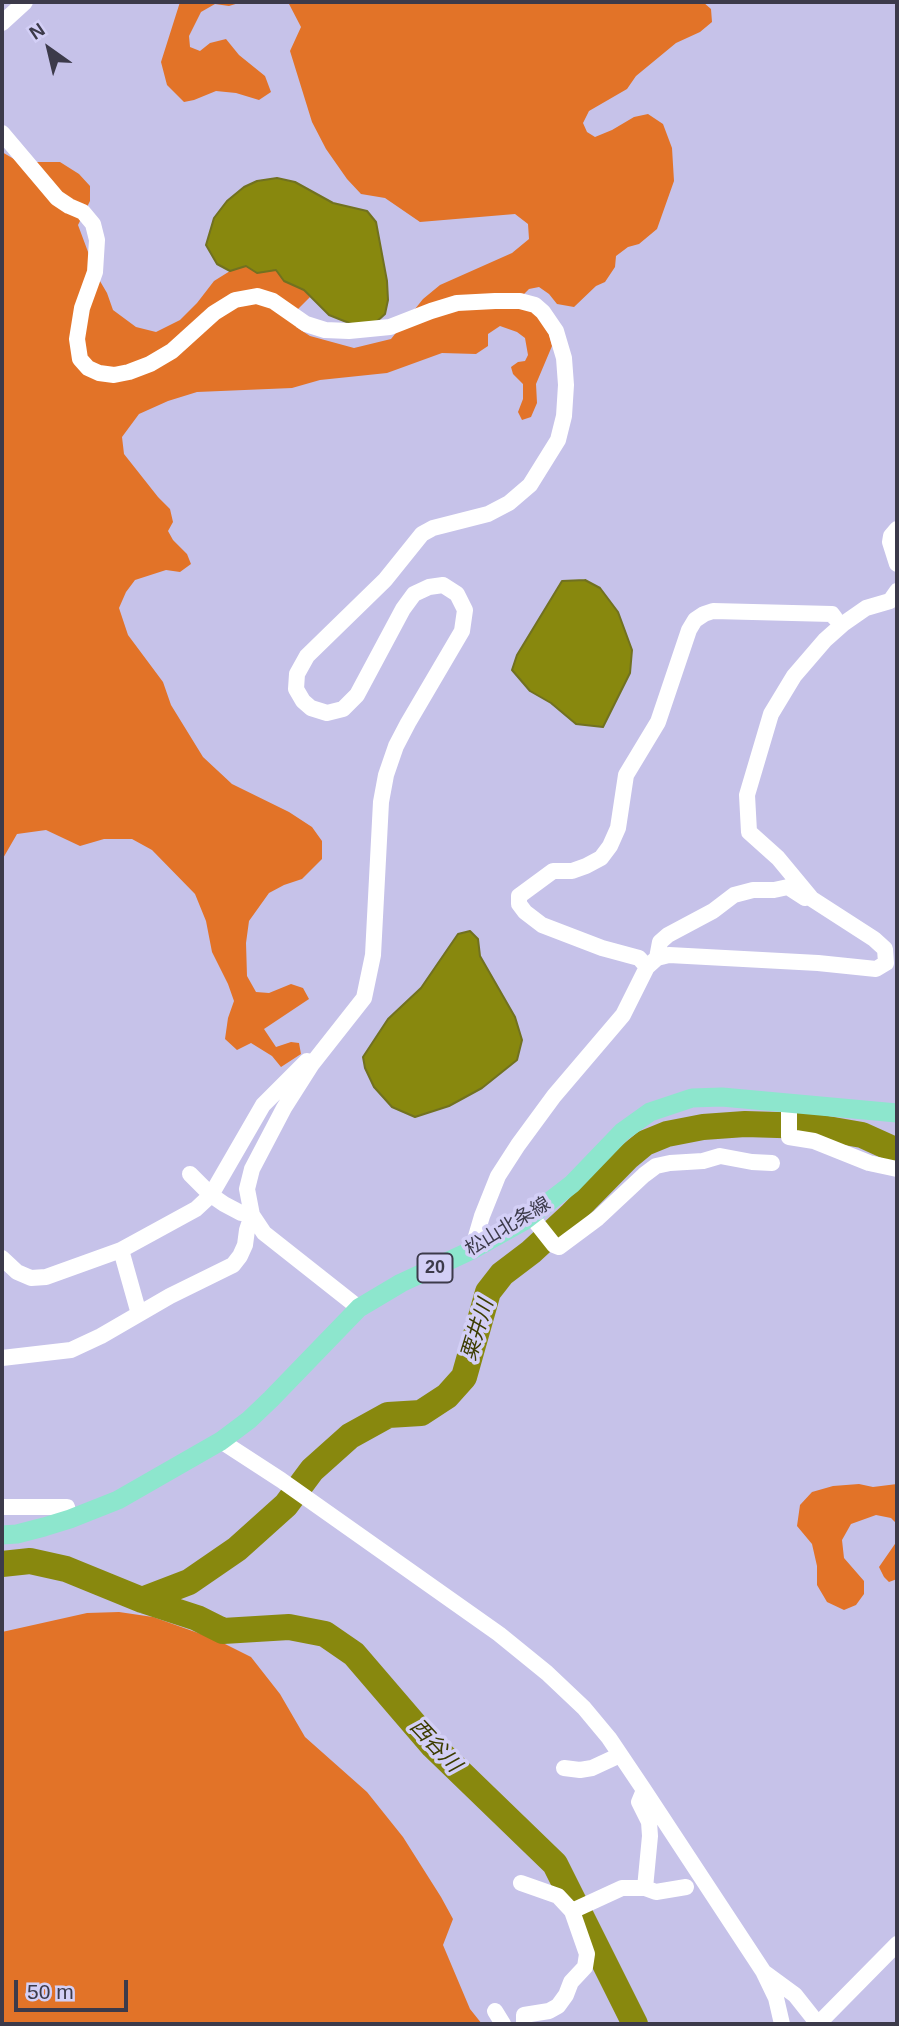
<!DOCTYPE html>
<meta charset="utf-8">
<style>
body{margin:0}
#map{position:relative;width:899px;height:2026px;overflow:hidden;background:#c6c2e9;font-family:Helvetica,sans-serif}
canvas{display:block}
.frame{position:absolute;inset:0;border:4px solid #3c3a4a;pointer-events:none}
.north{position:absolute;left:14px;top:14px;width:70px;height:70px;-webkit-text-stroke:5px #d3cff6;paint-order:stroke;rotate:326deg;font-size:19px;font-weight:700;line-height:28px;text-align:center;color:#3c3a4a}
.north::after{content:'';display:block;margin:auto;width:24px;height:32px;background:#3c3a4a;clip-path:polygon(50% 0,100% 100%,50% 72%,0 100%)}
.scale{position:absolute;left:14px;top:1980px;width:114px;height:32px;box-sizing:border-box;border:4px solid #3c3a4a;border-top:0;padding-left:9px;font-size:21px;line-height:24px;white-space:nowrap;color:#3c3a4a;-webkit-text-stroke:5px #d3cff6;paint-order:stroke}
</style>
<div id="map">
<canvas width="899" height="2026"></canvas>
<div class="frame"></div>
<div class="north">N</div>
<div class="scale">50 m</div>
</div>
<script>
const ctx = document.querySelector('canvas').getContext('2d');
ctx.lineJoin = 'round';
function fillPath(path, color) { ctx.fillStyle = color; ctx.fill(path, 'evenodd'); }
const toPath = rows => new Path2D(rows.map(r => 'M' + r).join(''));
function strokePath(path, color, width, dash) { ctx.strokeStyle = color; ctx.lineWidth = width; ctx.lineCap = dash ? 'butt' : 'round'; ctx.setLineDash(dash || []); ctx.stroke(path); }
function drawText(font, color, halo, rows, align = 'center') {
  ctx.font = font + ' Helvetica,"Noto Sans JP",sans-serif'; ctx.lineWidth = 7; ctx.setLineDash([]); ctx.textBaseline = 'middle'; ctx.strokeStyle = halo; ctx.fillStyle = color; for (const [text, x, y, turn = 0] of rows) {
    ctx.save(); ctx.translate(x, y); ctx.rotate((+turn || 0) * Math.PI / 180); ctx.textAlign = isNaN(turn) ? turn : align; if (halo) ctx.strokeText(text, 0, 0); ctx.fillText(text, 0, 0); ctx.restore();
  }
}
fillPath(toPath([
 [180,2,242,2,229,6,215,4,201,12,189,36,190,47,200,51,210,43,226,39,239,55,265,76,271,92,259,100,236,93,216,91,194,100,184,102,167,85,161,62],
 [288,2,703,2,711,9,712,22,700,32,676,43,636,76,627,89,589,111,583,123,587,132,595,137,612,130,634,117,648,114,663,124,672,148,674,181,657,229,639,244,628,247,616,256,615,267,605,282,596,286,574,307,557,304,549,294,539,287,529,289,523,295,549,334,552,346,536,384,537,403,531,417,522,420,518,412,523,399,523,384,513,374,511,367,518,362,525,361,528,355,525,338,517,332,500,326,488,334,488,346,476,354,442,353,387,373,320,380,292,388,197,392,168,401,139,414,122,437,124,454,158,497,170,509,173,522,168,531,173,540,187,554,191,564,180,572,166,570,135,580,126,592,119,608,128,635,163,682,171,705,203,757,232,784,289,812,312,827,322,841,322,859,302,879,284,885,269,893,249,921,246,943,247,976,256,992,269,993,291,984,303,988,309,999,264,1029,276,1047,291,1042,299,1043,301,1054,281,1067,272,1056,251,1043,237,1050,225,1039,228,1018,234,1001,228,984,212,952,206,921,195,894,152,850,132,839,104,839,80,846,46,830,17,834,2,860,2,152,19,162,60,162,79,174,90,186,90,201,78,225,97,276,107,293,113,310,136,327,156,332,180,320,197,303,214,281,230,271,246,266,257,273,276,269,284,281,304,290,310,297,297,310,296,327,310,336,354,348,391,339,423,299,440,285,512,253,529,239,528,224,515,214,420,222,385,198,361,194,347,179,326,149,312,122,290,51,301,27],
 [859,1484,873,1487,897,1484,897,1524,891,1518,876,1515,851,1524,842,1540,844,1558,864,1581,864,1594,856,1605,844,1610,827,1602,817,1585,817,1566,812,1544,797,1526,800,1505,812,1492,833,1486],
 [897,1541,897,1579,889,1582,884,1577,879,1567],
 [119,1612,153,1617,215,1639,251,1657,280,1694,305,1737,367,1792,403,1837,441,1897,453,1919,443,1945,470,2009,482,2024,2,2024,2,1632,87,1613]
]), '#e27328');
const water = toPath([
 [277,178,295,182,333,203,367,211,376,222,387,281,388,300,385,314,374,324,354,325,329,315,304,290,284,281,276,270,257,273,246,266,230,271,217,264,206,245,214,218,227,201,244,187,257,181,277,178],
 [585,580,600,588,618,612,632,650,630,673,603,727,576,724,551,703,530,691,512,670,517,655,562,581,585,580],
 [470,931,478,939,480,956,515,1017,522,1040,517,1060,482,1088,449,1106,415,1117,392,1107,374,1087,365,1068,363,1057,388,1019,421,988,458,934,470,931]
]);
fillPath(water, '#88880e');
strokePath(water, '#717120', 2);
strokePath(toPath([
 [2,1564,30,1561,66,1569,142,1600,197,1618,223,1631,289,1627,325,1634,354,1654,433,1746,555,1864,635,2024],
 [142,1600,189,1582,237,1549,286,1505,312,1470,350,1436,388,1415,421,1413,447,1396,464,1377,488,1292,502,1274,531,1252,570,1216,628,1157,645,1143,667,1134,703,1127,745,1124,810,1126,862,1135,897,1151]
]), '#88880e', 26);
strokePath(toPath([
 [2,23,25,2],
 [2,133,57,198,69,206,83,212,93,224,97,240,95,272,82,308,77,339,80,359,88,368,99,373,114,375,129,372,150,364,172,351,214,313,235,300,257,296,273,301,306,324,325,330,349,331,390,327,431,311,457,303,495,301,520,301,535,305,543,312,556,331,564,358,566,385,564,416,558,440,530,485,509,503,488,514,433,528,422,534,385,580,307,656,297,674,296,689,303,701,311,708,327,713,343,709,357,695,403,609,414,594,429,587,443,585,457,594,465,610,462,631,408,723,396,746,386,775,381,802,373,955,364,998,312,1064,284,1108,252,1169,247,1189,252,1215,264,1233,359,1308],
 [897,529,891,536,890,542,897,564],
 [657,958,660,942,668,935,713,911,734,895,753,890,774,890,788,887,805,898],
 [647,967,639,958,602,948,542,925,525,912,519,904,519,896,553,871,572,871,586,866,601,858,610,846,618,828,626,775,658,722,689,630,695,620,704,614,713,611,832,614,835,618],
 [789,1103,789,1137,814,1141,869,1163,897,1169],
 [190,1174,211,1195,224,1204,241,1213,252,1215],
 [531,1216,554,1245,559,1247,598,1218,644,1175,656,1166,670,1163,703,1161,720,1156,752,1162,772,1163],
 [121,1250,139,1314],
 [472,1250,482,1216,498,1176,518,1145,554,1096,623,1015,647,967,657,958,669,955,818,963,876,969,886,963,885,949,874,939,812,899,778,858,749,832,747,795,771,714,794,676,825,640,843,624,866,608,890,601,897,591],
 [2,1258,17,1272,31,1278,46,1277,121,1250,196,1209,211,1195,263,1105,307,1061],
 [2,1358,71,1350,101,1336,170,1296,233,1265,240,1256,245,1245,247,1230,252,1215],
 [221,1441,281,1480,499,1634,547,1673,584,1708,609,1738,644,1790,763,1971,776,1998,782,2024],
 [2,1507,67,1507,70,1519],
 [564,1768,580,1770,592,1768,620,1755],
 [521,1883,558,1896,572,1911],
 [645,1888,656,1892,686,1887],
 [765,1973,795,1995,818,2024],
 [495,2011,503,2024],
 [524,2024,524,2015,549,2011,558,2006,566,1995,571,1982,585,1967,587,1954,572,1911,622,1888,645,1888,650,1836,649,1822,639,1802,644,1790],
 [818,2024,897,1944]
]), '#fff', 16);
strokePath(toPath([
 [2,1535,17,1534,44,1527,70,1519,118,1500,221,1441,249,1420,271,1399,359,1308,401,1283,472,1250,524,1221,572,1184,622,1132,650,1112,692,1098,722,1097,897,1113]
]), '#8de6cd', 19);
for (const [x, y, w] of [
 [435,1268,35]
]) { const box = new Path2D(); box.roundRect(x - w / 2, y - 14.5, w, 29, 5); ctx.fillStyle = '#d3cff6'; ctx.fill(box); strokePath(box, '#3c3a4a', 2); }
drawText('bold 18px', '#3c3a4a', null, [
 ["20",435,1268]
]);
drawText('19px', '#3c3a4a', '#d3cff6', [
 ["松山北条線",508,1227,-31]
]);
drawText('italic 21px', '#3c3c00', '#d3cff6', [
 ["粟井川",478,1330,-73],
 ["西谷川",435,1746,47]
]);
</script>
